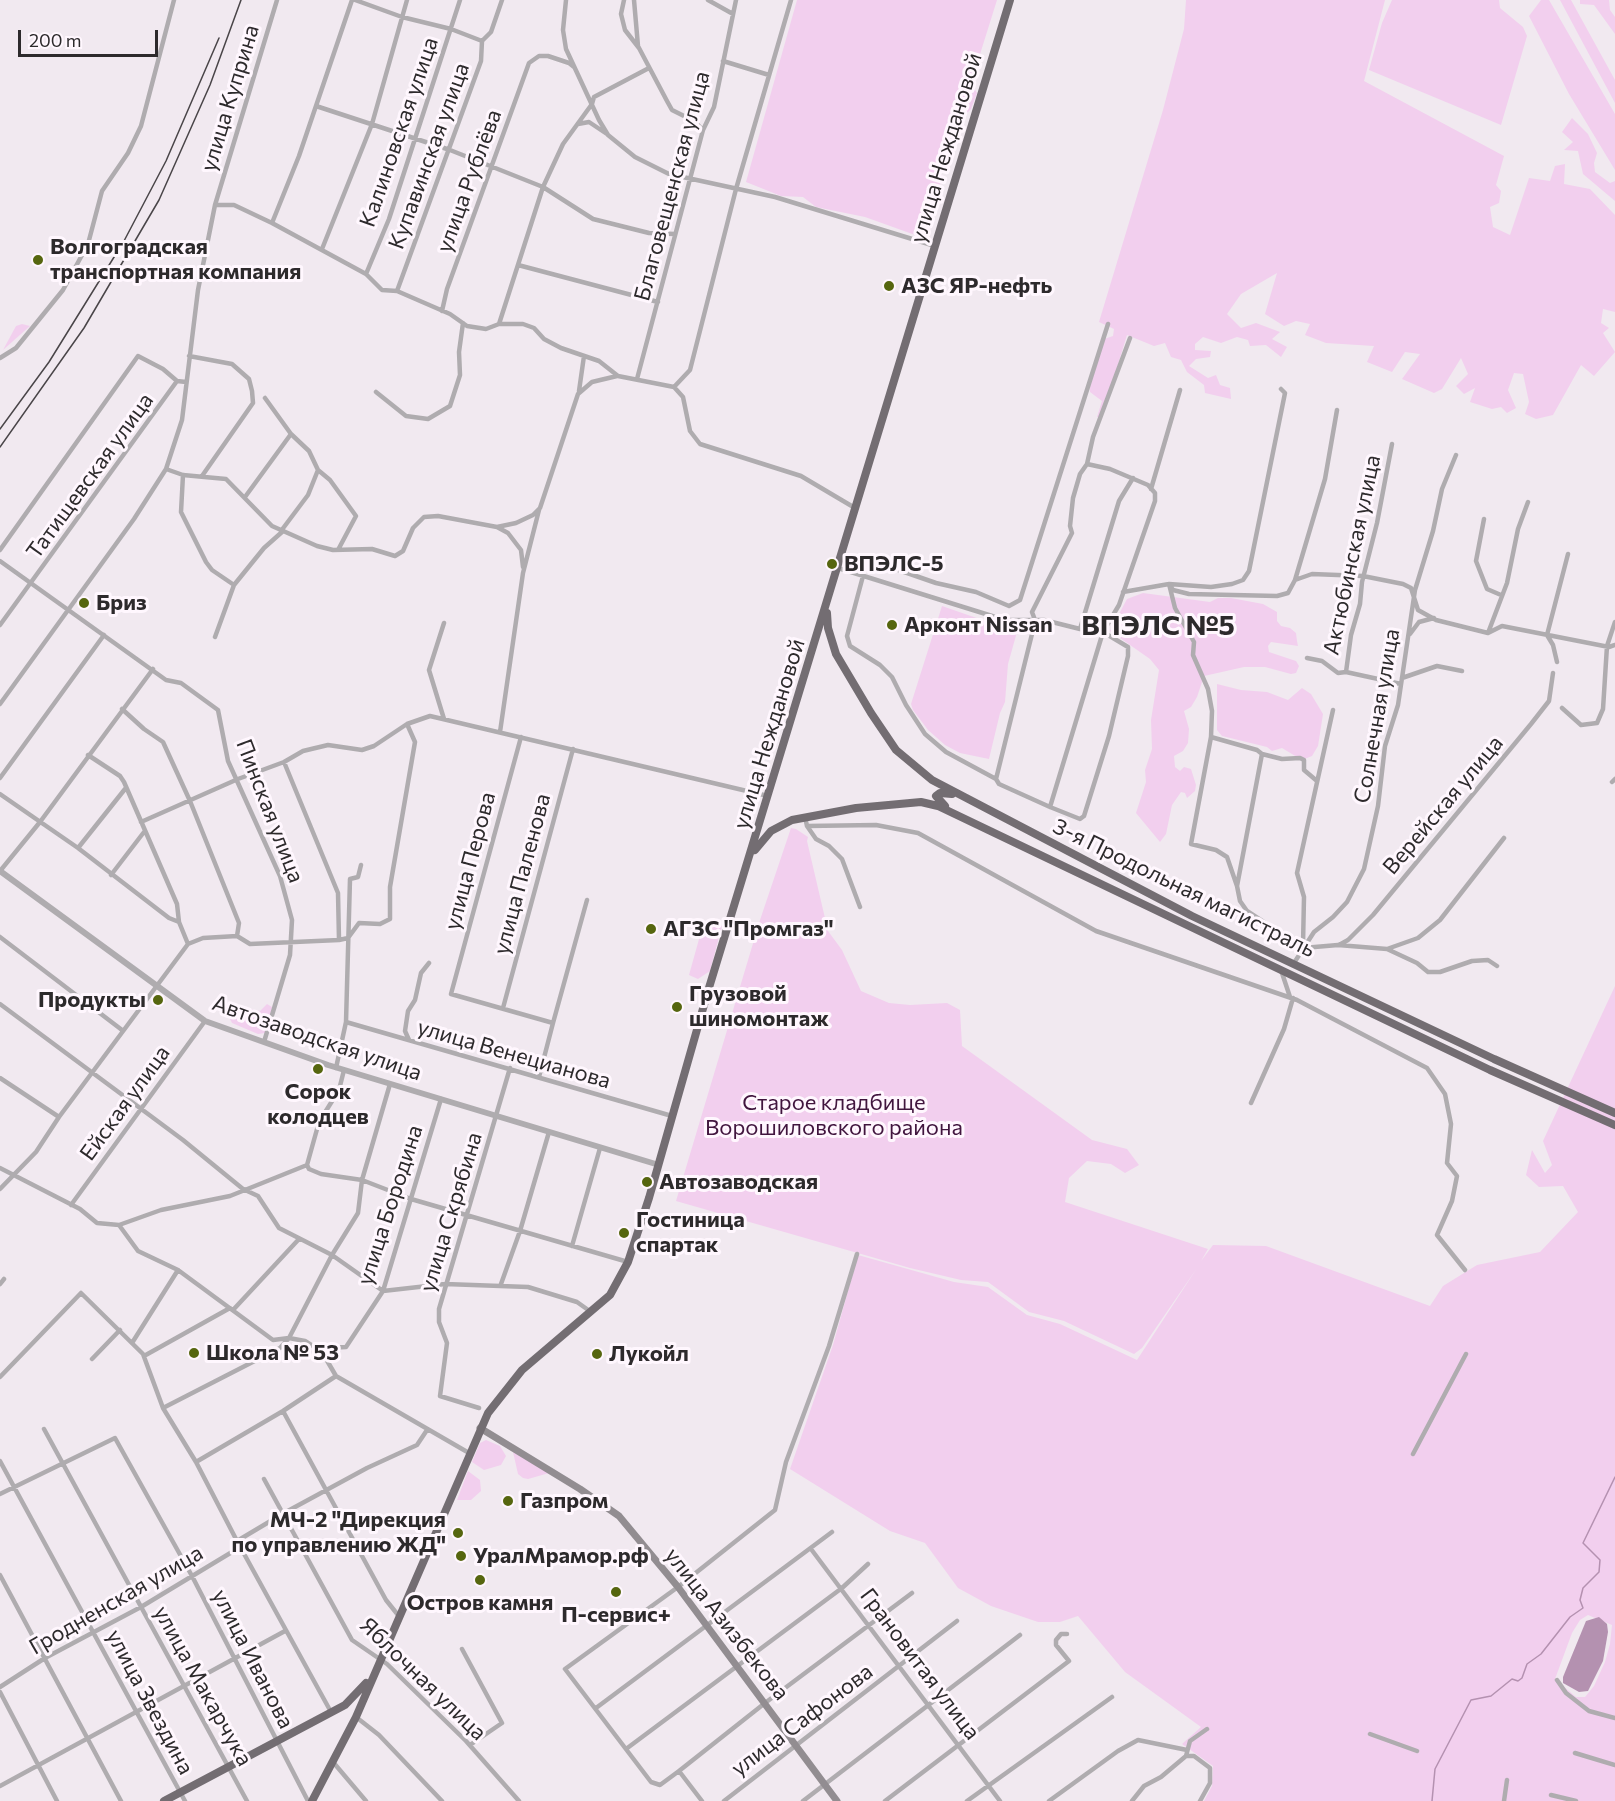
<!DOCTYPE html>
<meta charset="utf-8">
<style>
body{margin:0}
#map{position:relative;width:1615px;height:1801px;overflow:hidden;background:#f1e9f0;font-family:Commissioner,sans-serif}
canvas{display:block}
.scale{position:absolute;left:18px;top:30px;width:140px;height:27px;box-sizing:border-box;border:3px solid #2d2a2c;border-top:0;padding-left:8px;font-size:18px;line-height:21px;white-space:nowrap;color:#2d2a2c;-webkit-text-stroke:4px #fff7fe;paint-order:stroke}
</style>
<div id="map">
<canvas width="1615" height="1801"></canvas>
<div class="scale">200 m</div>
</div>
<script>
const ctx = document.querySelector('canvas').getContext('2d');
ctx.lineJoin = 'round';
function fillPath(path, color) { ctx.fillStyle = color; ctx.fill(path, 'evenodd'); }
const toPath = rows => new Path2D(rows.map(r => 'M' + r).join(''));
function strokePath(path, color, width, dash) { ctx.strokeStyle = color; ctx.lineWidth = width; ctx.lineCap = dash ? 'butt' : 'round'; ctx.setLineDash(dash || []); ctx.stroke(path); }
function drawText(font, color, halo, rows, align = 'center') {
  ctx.font = font + ' Commissioner,sans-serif'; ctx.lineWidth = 6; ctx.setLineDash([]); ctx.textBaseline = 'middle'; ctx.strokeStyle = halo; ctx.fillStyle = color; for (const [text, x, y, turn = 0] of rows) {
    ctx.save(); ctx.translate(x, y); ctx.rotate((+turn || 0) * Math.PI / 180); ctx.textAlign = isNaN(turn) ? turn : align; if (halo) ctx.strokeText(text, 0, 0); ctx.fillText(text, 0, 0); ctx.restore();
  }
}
fillPath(toPath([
 [797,0,997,0,971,83,977,93,971,109,947,133,939,150,942,164,939,173,944,177,939,186,934,186,918,222,918,236,865,217,816,207,803,197,781,196,746,182],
 [1186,0,1385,0,1364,81,1504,156,1496,185,1501,191,1499,203,1490,207,1493,227,1510,235,1529,178,1550,181,1555,166,1565,164,1564,184,1590,189,1615,215,1615,312,1603,309,1601,323,1609,328,1603,333,1615,352,1594,376,1581,365,1553,415,1536,419,1525,414,1529,402,1523,374,1514,373,1508,390,1516,408,1507,413,1501,407,1492,409,1470,402,1475,388,1464,394,1456,386,1468,374,1461,358,1442,389,1434,393,1402,379,1420,354,1405,352,1392,372,1367,362,1374,346,1326,343,1305,335,1310,324,1296,321,1284,326,1265,314,1277,273,1241,294,1227,314,1241,328,1256,323,1280,332,1272,339,1287,347,1281,357,1266,345,1250,346,1248,340,1237,337,1221,343,1203,337,1195,344,1195,350,1211,351,1210,357,1196,359,1189,366,1208,378,1216,375,1220,385,1230,388,1231,399,1205,393,1204,385,1187,372,1181,360,1171,357,1165,343,1154,346,1127,335,1102,417,1097,417,1102,401,1090,392,1090,379,1104,339,1113,336,1114,329,1099,322,1163,110,1184,29],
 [1392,0,1499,0,1500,8,1523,27,1527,36,1501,125,1369,70,1382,23],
 [1541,0,1549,0,1615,114,1615,170,1569,94,1529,16],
 [1560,0,1571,0,1615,80,1615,103],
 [1580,0,1609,0,1610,10,1615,17,1615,34,1594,5,1580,4],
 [1572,118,1588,134,1597,153,1594,163,1595,172,1610,183,1615,181,1615,201,1583,174,1578,151,1564,150,1573,142,1562,132],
 [22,324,30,326,3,350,16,326],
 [1143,593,1210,602,1218,598,1231,598,1263,604,1277,612,1277,621,1281,626,1290,628,1296,633,1297,641,1298,646,1271,642,1268,646,1269,652,1296,661,1299,666,1296,673,1291,674,1265,667,1244,667,1204,676,1197,697,1191,707,1184,711,1189,729,1188,743,1183,751,1174,756,1175,767,1180,771,1184,767,1191,769,1196,785,1195,791,1187,798,1185,793,1181,792,1172,805,1166,834,1160,842,1136,813,1146,782,1145,770,1152,749,1151,720,1159,670,1150,659,1110,631,1127,599],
 [942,606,1017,632,1008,664,1005,702,1000,713,989,759,960,753,945,745,928,730,913,710,911,704],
 [1217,684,1241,690,1267,692,1288,700,1302,688,1311,694,1323,714,1318,746,1312,756,1302,760,1282,748,1272,751,1267,747,1222,736,1217,730],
 [791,828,796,829,808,837,807,841,828,931,842,950,861,991,889,1003,910,1005,947,1003,960,1010,962,1046,1092,1140,1127,1149,1139,1165,1125,1173,1111,1164,1087,1161,1069,1178,1065,1202,1208,1249,1201,1261,1213,1245,1266,1246,1430,1306,1443,1286,1477,1265,1540,1252,1578,1212,1563,1186,1539,1187,1526,1175,1532,1150,1545,1173,1552,1165,1543,1141,1615,986,1615,1801,1204,1801,1212,1786,1213,1766,1182,1744,1201,1727,1125,1672,1078,1616,1060,1622,1038,1622,991,1606,958,1588,925,1543,890,1531,790,1469,833,1345,858,1255,954,1282,988,1287,1027,1315,1060,1324,1137,1360,1197,1268,1142,1348,1134,1354,1064,1321,1029,1312,988,1282,961,1280,910,1268,676,1201,760,920],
 [1588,1615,1612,1625,1610,1644,1605,1662,1594,1686,1585,1697,1576,1697,1555,1679,1572,1633,1580,1620],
 [718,922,722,926,710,971,698,979,689,975,701,932,706,925],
 [267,1004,272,1007,269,1027,265,1033,258,1034,232,1023,228,1015,234,1006,260,1011],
 [486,1440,500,1446,506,1456,501,1465,484,1470,472,1462,480,1443],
 [513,1452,549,1473,528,1479,523,1478,518,1474],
 [468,1471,480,1480,481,1491,471,1500,457,1500]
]), '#f2cfee');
fillPath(toPath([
 [1599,1617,1607,1624,1608,1632,1603,1661,1588,1691,1579,1692,1563,1683,1563,1677,1586,1621]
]), '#b491b0');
strokePath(toPath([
 [1432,1801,1435,1769,1471,1700,1491,1696,1512,1679,1518,1681,1522,1678,1527,1664,1541,1654,1570,1617,1583,1608,1580,1600,1583,1588,1599,1572,1600,1560,1583,1543,1615,1477]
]), '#b491b0', 1.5);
strokePath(toPath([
 [355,0,402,17,451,29,482,41],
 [566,0,563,30,566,49,599,120,608,135,635,157,669,174,775,197,935,246],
 [624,0,621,14,625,30,639,48,667,101,672,110,694,121,703,130],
 [634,0,638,46],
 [708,0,733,14],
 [723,61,769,75],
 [316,106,450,150,543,187,593,219,649,233,675,234],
 [578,124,589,122,607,134],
 [215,205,234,205,272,223,366,274,382,290,397,291,450,314,467,326,486,329,499,324,523,324,534,328,544,339,561,348,599,361,618,376,674,387,690,370,736,189,791,0],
 [272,223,299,156,352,0],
 [322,249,372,124,407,0],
 [518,265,658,302],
 [366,274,389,219,460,0],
 [397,291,481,61,482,41,491,32,502,0],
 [442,311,447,289,529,63,539,56,548,56,569,63,574,67],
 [499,324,543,187,563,144,592,104,594,97,649,68],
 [189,356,232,364,249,379,252,391,253,403,202,476],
 [0,358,16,348,63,290,88,244,102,191,128,153,141,126,174,0],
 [637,379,703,130,714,107,736,0],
 [674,387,683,397,690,431,700,444,801,476,855,508],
 [579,391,584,356],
 [376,392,406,416,428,419,450,406,460,375,459,352,463,323],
 [166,469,183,475,226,479,272,526,317,546,333,550,372,549,395,556,403,551,413,528,424,517,438,516,497,527,516,523,533,515,540,508,578,394,592,382,617,376],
 [318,470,330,480,356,516,338,550],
 [183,475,181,512,206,562,212,570,234,585],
 [1151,489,1180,390],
 [245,497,291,434,265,398],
 [1484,519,1476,561,1487,589,1501,595],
 [497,527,508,533,521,550,523,567],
 [281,531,308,495,318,470,309,451,291,434],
 [0,550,138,356,163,369,177,381],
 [0,561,166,680,181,683,218,710,228,761,280,876,292,920,290,955,264,1042],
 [838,568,1005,620,1044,620,1080,629,1103,632,1119,605,1155,501,1155,493,1148,485,1110,469,1087,464,1093,437,1130,338],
 [871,569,887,566,936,583,976,592,1009,606,1020,600,1108,324],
 [863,576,847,636,850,646,880,665,892,677,906,705,925,734,946,752,996,779],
 [1295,580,1325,479,1337,410],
 [1123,592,1169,584,1173,590,1189,594,1277,596,1288,593,1295,580,1312,574,1363,576,1403,584,1411,588,1418,610,1436,620,1488,633,1502,626,1609,647,1615,645],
 [0,625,177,381,186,382],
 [1080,629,1119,501,1133,478],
 [1488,633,1507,583,1518,529,1528,502],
 [1410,634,1419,622,1434,618],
 [215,637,234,585,264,548,282,532],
 [1307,658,1322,661,1338,673,1346,672,1401,684],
 [1557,662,1553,645,1547,635,1568,554],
 [1346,672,1351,635,1360,604,1362,582,1377,523,1392,444],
 [1402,678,1437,666,1462,671],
 [0,704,134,519,166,469,182,420,198,290,215,205,277,0],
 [1562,708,1581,725,1597,723,1603,709,1607,646,1615,622],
 [122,709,144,729,163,742,190,801,239,923,237,936],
 [444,719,429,670,444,623],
 [500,732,523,573,539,510],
 [521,737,451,994,553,1023,539,1077],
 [1211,737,1257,750,1262,754,1237,886,1240,901,1247,911,1303,948,1338,945,1387,949,1417,963,1428,972,1440,972,1472,961,1488,960,1497,966],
 [1262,754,1282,759,1300,758,1304,760,1304,770,1317,781],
 [88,755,120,776,124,782,177,904,179,922],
 [284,762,338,893,339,940],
 [0,778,104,635],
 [1612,782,1615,779],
 [0,794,78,848,169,918,179,922,188,944],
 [1050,807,1103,632,1128,647,1128,656,1109,736,1084,816,1080,819,1050,807,999,784,996,779,1032,634,1035,620,1032,612,1072,533,1070,526,1073,498,1080,474,1087,464],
 [805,817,807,826,816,839,829,846,842,859,860,907],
 [141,822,238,779,284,762,303,751,328,745,362,750,374,746,407,724,430,716,768,796],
 [807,826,876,825,918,833,1096,931,1297,1000,1427,1068,1445,1094,1451,1124,1447,1163,1457,1176,1452,1201,1437,1235,1465,1270],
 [78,848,125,789],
 [0,871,40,822,153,669],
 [111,875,144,832],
 [1237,886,1227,857,1216,850,1191,844,1211,737,1212,711,1208,689,1193,655,1194,642,1175,608,1169,584,1211,587,1232,584,1243,580,1249,571,1285,393,1281,389],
 [0,937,122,1030],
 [1303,945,1304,897,1297,873,1333,710],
 [1339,945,1348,940,1373,915,1531,724,1549,701,1553,673],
 [1387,949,1418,938,1440,920,1504,838],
 [1294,963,1314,932,1333,917,1347,902,1364,869,1378,806,1385,746,1398,705,1415,590,1433,531,1442,489,1456,455],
 [1281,970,1290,997],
 [0,1004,183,1140,243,1189,258,1196,279,1228,332,1255,383,1291,445,1284,528,1287,577,1302,591,1312],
 [503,1008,573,749],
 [346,1022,672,1116],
 [553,1023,587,900],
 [409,1040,405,1031,408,1011,415,1000,421,973,429,963],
 [336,1068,346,1022,350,879,358,877,361,865],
 [0,1078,59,1117],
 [1251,1103,1284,1029,1293,998],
 [307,1165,309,1169,321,1174,362,1180,411,1199,628,1262],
 [0,1168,80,1209,97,1223,119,1225,138,1251,178,1270,273,1340,289,1338,305,1341,322,1352,328,1348,346,1347,383,1291,441,1099],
 [0,1189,36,1152,59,1117,188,944,203,938,237,936,250,944,339,940,348,938,359,923,380,924,390,919,390,887,415,742,407,724],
 [71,1205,205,1021],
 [119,1225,161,1210,230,1196,307,1165,319,1122,339,1090,344,1070],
 [572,1246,600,1148],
 [0,1284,4,1279],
 [501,1284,520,1231,549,1132],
 [233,1310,299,1239],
 [132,1343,178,1270],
 [322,1352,336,1376,469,1453],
 [144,1356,230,1308],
 [92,1359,120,1330],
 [0,1377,81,1293,143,1354,163,1408,196,1462,237,1541,331,1712],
 [163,1408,280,1348,289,1338,332,1255,358,1213,362,1180,390,1084],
 [479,1408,440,1396,447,1343,439,1322,439,1309,510,1068],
 [283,1411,386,1600,398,1615],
 [44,1429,247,1801],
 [1413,1454,1466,1354],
 [0,1461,185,1801],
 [196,1462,283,1411,336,1376],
 [264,1479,352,1640,387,1664,466,1741,519,1801],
 [0,1494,115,1438,192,1576,308,1801],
 [811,1549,1000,1801],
 [0,1575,121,1801],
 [462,1649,502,1723,470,1745],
 [1557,1680,1566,1693,1589,1711,1615,1718],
 [0,1687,45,1658,141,1607,232,1552,237,1541,284,1513,367,1468,417,1445,427,1430],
 [0,1692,57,1801],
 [596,1708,832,1532],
 [356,1717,379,1735,442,1801],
 [1370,1734,1417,1751],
 [626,1749,842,1588,868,1564],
 [1575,1753,1615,1765],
 [1186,1756,1194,1756,1210,1768,1210,1783,1200,1801],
 [333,1762,366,1801],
 [679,1771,765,1703,912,1593],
 [0,1786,285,1631],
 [1551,1795,1576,1801],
 [702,1801,679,1771,660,1785,651,1782,565,1669,678,1587,775,1510,786,1462,829,1346,857,1254],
 [724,1801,957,1621],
 [803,1801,1020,1635],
 [885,1801,1069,1661,1056,1645,1056,1640,1061,1634,1067,1634],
 [967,1801,1112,1697],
 [1049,1801,1118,1751,1138,1740,1187,1750],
 [1132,1801,1144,1786,1161,1777,1186,1756,1190,1741,1207,1729],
 [1504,1801,1507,1780]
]), '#afacaf', 4.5);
strokePath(toPath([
 [0,871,205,1021,328,1065,659,1165]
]), '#afacaf', 6);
strokePath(toPath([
 [480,1428,580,1489,619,1516,678,1587,837,1801]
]), '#928d91', 7);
strokePath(toPath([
 [827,613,828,628,836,654,871,713,896,750,932,780,1192,916,1494,1059,1615,1113],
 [945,806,936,796,940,793,952,794],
 [755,850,771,831,792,820,856,808,921,802,938,806,1490,1070,1615,1125],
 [164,1801,345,1705,366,1683],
 [312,1801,356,1717,488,1413,522,1370,610,1295,628,1262,649,1198,708,991,1010,0]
]), '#736d72', 8);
strokePath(toPath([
 [0,429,49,362,124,241,166,161,219,38],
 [0,447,84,328,159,200,210,85,241,0]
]), '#494548', 1.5);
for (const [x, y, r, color] of [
 [38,260,6,"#56660f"],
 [889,286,6,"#56660f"],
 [832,564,6,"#56660f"],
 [84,603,6,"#56660f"],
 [892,625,6,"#56660f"],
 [651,929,6,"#56660f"],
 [158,1000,6,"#56660f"],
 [677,1007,6,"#56660f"],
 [318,1069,6,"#56660f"],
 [647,1182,6,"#56660f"],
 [624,1233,6,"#56660f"],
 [194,1353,6,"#56660f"],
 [597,1354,6,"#56660f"],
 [508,1501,6,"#56660f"],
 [458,1533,6,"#56660f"],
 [461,1556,6,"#56660f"],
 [480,1580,6,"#56660f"],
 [616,1592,6,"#56660f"]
]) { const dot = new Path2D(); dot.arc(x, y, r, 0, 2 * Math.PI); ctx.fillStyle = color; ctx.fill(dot); strokePath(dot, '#fff7fe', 2); }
drawText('22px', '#2d2a2c', '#fff7fe', [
 ["улица Куприна",230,98,-73],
 ["Калиновская улица",399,132,-71],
 ["улица Неждановой",946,148,-73],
 ["Купавинская улица",429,156,-70],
 ["улица Рублёва",469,181,-70],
 ["Благовещенская улица",672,186,-75],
 ["Татищевская улица",90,476,-54],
 ["Актюбинская улица",1352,555,-78],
 ["Солнечная улица",1377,716,-80],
 ["улица Неждановой",769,734,-73],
 ["Верейская улица",1443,805,-50],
 ["Пинская улица",270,811,69],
 ["улица Перова",470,861,-75],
 ["улица Паленова",522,874,-75],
 ["3-я Продольная магистраль",1184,888,26],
 ["Автозаводская улица",317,1038,19],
 ["улица Венецианова",514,1054,16],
 ["Ейская улица",125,1103,-54],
 ["улица Бородина",390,1205,-72],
 ["улица Скрябина",451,1212,-73],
 ["Гродненская улица",116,1600,-30],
 ["улица Азизбекова",727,1624,52],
 ["улица Иванова",253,1659,63],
 ["Грановитая улица",920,1664,53],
 ["Яблочная улица",423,1679,44],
 ["улица Макарчука",203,1686,61],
 ["улица Звездина",150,1702,62],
 ["улица Сафонова",802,1720,-37]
]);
drawText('bold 22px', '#2d2a2c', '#fff7fe', [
 ["Волгоградская",50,247],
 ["транспортная компания",50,272],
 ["АЗС ЯР-нефть",901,286],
 ["ВПЭЛС-5",844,564],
 ["Бриз",96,603],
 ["Арконт Nissan",904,625],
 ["АГЗС \"Промгаз\"",663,929],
 ["Грузовой",689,994],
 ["шиномонтаж",689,1019],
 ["Продукты",146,1000,"right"],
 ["Сорок",318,1092,"center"],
 ["колодцев",318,1117,"center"],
 ["Автозаводская",659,1182],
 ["Гостиница",636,1220],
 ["спартак",636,1245],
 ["Школа № 53",206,1353],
 ["Лукойл",609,1354],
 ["Газпром",520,1501],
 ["МЧ-2 \"Дирекция",446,1520,"right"],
 ["по управлению ЖД\"",446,1545,"right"],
 ["УралМрамор.рф",473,1556],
 ["Остров камня",480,1603,"center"],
 ["П-сервис+",616,1615,"center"]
], 'left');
drawText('22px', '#41153e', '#fff7fe', [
 ["Старое кладбище",834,1103],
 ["Ворошиловского района",834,1128]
]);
drawText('bold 28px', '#2d2a2c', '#fff7fe', [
 ["ВПЭЛС №5",1158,626]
]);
</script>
